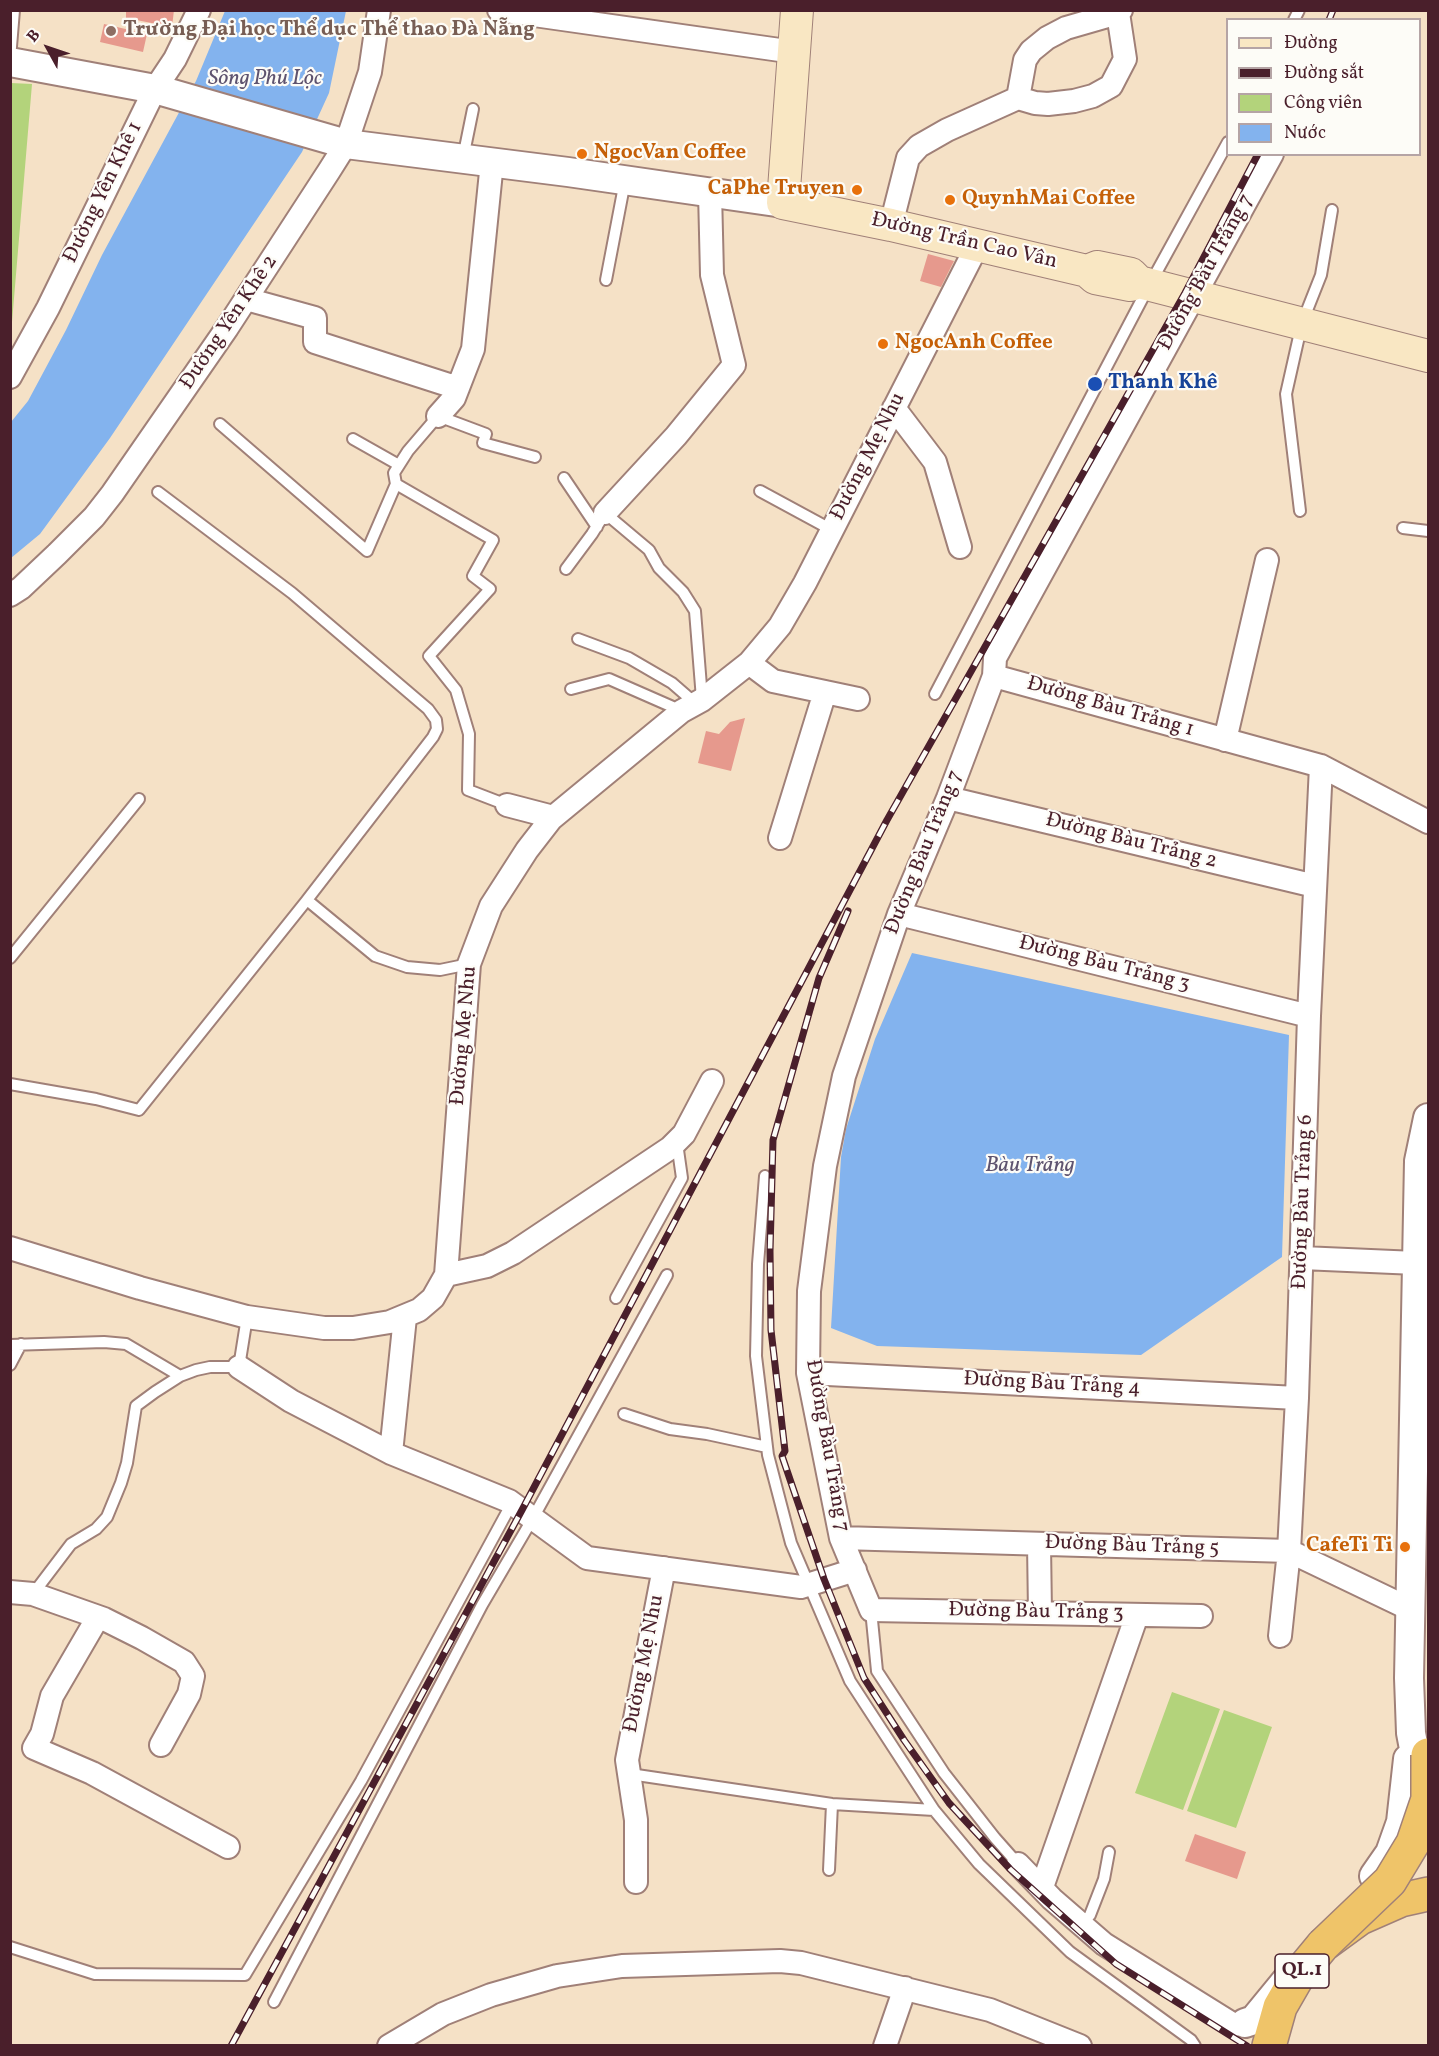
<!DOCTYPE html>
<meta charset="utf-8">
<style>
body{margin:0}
#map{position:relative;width:1439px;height:2056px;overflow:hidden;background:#f5e1c6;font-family:Vollkorn,serif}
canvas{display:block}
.frame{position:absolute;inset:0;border:12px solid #4a1f2b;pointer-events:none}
.legend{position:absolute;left:1226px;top:18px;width:195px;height:138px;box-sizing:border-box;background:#fdfcf7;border:2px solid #b5a4a5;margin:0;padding:8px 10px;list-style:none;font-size:18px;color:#4a1f2b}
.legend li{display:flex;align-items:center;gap:12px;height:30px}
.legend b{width:30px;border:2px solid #b5a4a5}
.north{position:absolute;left:18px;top:18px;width:60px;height:60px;-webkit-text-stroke:4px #fdfcf7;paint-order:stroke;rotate:310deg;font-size:16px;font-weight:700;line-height:24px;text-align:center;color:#4a1f2b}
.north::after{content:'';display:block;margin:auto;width:21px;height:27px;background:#4a1f2b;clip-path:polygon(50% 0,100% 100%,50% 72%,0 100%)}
</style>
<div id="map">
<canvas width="1439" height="2056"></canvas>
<div class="frame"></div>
<ul class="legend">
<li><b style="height:8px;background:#f9e7c3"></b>Đường</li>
<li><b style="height:8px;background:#4a1f2b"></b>Đường sắt</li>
<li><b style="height:16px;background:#b3d37b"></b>Công viên</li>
<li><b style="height:16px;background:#83b3ee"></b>Nước</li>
</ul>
<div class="north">B</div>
</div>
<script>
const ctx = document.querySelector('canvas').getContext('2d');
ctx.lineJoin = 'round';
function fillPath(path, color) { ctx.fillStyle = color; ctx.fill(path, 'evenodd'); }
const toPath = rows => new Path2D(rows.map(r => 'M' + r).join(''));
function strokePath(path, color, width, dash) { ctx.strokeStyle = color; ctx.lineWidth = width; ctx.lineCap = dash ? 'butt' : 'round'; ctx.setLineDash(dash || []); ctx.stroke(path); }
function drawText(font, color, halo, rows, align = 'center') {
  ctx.font = font + ' Vollkorn,serif'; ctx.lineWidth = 4.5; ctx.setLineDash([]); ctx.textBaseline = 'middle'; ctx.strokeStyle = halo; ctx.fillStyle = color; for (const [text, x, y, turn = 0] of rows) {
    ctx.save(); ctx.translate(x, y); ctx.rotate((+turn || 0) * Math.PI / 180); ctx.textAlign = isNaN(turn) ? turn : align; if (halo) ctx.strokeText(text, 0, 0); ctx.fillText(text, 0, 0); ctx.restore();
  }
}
fillPath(toPath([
 [11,83,32,84,12,322,11,326],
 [1172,1692,1220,1709,1183,1810,1135,1793],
 [1224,1710,1272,1727,1236,1828,1187,1811]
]), '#b3d37b');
fillPath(toPath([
 [225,11,346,11,329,93,302,152,110,438,40,534,11,558,11,422,28,401,66,330,102,255,196,81],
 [912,953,1289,1035,1282,1257,1141,1355,877,1346,831,1328,841,1157,846,1129,875,1039]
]), '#83b3ee');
fillPath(toPath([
 [126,10,174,10,172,27,126,18],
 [104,24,147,34,143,52,100,42],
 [928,254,954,261,941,287,920,281],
 [745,718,731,771,698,763,706,731,719,734,730,722],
 [1195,1834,1246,1852,1237,1879,1185,1861]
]), '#e6998d');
const service = toPath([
 [1294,20,1299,10],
 [10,59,14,10],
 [463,158,473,109],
 [606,280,625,181],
 [220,424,367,551,396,484,394,473,408,451,438,416,486,434,483,443,535,457],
 [353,439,399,465],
 [564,478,597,527],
 [396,484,493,540,473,576,490,589,429,656,456,690,469,734,468,790,507,805],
 [760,491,832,530],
 [158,492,292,593,428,709,436,720,437,729,433,737,307,900],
 [1300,511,1286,394,1302,323,1321,275,1332,210],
 [1403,528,1428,531],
 [566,569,592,534,605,513,649,550,659,568,683,592,695,611,702,699],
 [578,639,629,658,672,683,695,703],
 [571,689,609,679,682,711],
 [935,694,1150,284,1228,142],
 [10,958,139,799],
 [10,1084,96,1099,139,1110,307,900,375,956,407,967,440,970,469,964],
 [765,1176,758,1264,756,1356,768,1455,791,1543,850,1681,934,1810,979,1864,1070,1952,1191,2040,1195,2046],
 [616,1298,682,1178,677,1143],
 [10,1345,104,1342,126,1344,180,1376],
 [10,1365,21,1344],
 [624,1414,670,1429,707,1434,767,1447],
 [33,1594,71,1544,96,1529,107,1517,121,1483,127,1463,136,1406,155,1392,180,1376,196,1370,210,1367,239,1367,247,1317],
 [871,1610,877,1671,944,1773,995,1838,1018,1864],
 [630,1774,832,1804,934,1810],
 [829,1870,832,1804],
 [1082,1925,1090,1915,1104,1879,1109,1852],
 [10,1947,95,1974,245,1975,361,1781,512,1503],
 [274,2002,482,1605,533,1518,667,1275]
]);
const minor = toPath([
 [499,10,794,52],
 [1018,98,1035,103,1048,104,1074,101,1093,96,1111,86,1125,59,1118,13],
 [891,225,908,158,919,146,947,130,1018,98,1025,60,1031,51,1047,38,1066,28,1118,13,1121,10],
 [246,299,315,318,315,342,458,388],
 [10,377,48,308,155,89,175,59,199,10],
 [894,408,935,462,960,547],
 [438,416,454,398,473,349,492,162],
 [605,513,676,436,734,365,712,275,710,192],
 [10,595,21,588,57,554,94,517,112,494,227,328,329,171,346,144,370,72,379,10],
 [749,663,773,681,858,699],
 [994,676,1321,766,1428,822],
 [1225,740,1267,560],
 [948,798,1315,886],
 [507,805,553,817],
 [780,838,825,692],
 [899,914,1309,1016],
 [10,1248,140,1288,247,1317,324,1328,353,1328,390,1322,419,1310,433,1298,446,1275,469,964,491,906,527,850,551,819,682,711,702,700,749,663,780,626,805,583,978,244],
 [1302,1258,1416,1263],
 [446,1275,487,1266,513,1253,670,1148,684,1134,712,1081],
 [239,1367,291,1401,391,1453,509,1501,587,1558,801,1587,855,1570],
 [808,1373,1297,1398],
 [391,1453,405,1317],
 [841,1538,1289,1551,1410,1609],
 [1039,1544,1040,1613],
 [10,1592,33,1594,104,1619,142,1638,184,1662,193,1676,189,1694,161,1745],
 [1201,1616,871,1610,841,1538,808,1373,809,1291,825,1166,844,1076,899,914,948,798,994,676,995,658,1272,154],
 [98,1617,52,1696,42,1734,34,1748,92,1773,228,1847],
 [1280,1636,1289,1551,1297,1398,1309,1016,1321,766],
 [1018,1864,1052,1899,1104,1944,1234,2025,1245,2023],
 [636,1882,636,1820,627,1760,664,1568],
 [1042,1887,1137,1615],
 [389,2046,443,2014,491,1995,557,1976,622,1966,780,1961,801,1963,990,2010,1080,2046],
 [885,2046,905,1988]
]);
const tertiary = toPath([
 [10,62,155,89,346,144,568,172,783,203],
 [1421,1786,1411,1733,1409,1678,1419,1161,1428,1118],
 [1374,1876,1390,1853,1401,1822,1408,1759],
 [1245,2023,1254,2020,1286,1981]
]);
const secondary = toPath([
 [797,10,783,203,891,225,1087,271],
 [1097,267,1131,274,1139,282,1130,285,1095,278,1087,271,1097,267],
 [1139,282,1428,356]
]);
const trunk = toPath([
 [1269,2046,1280,2007,1299,1974,1323,1945,1360,1918,1401,1900,1428,1894]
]);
strokePath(service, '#a08078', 14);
strokePath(minor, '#a08078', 26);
strokePath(tertiary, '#a08078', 32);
strokePath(secondary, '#a08078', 34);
strokePath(trunk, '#a08078', 36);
strokePath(service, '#fff', 10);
strokePath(minor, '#fff', 22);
strokePath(tertiary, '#fff', 28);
strokePath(secondary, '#f9e7c3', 32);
strokePath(trunk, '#efc469', 33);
const rail = toPath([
 [1329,20,1333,10],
 [848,911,819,978,773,1140,770,1251,771,1330,785,1451,782,1456,824,1579,864,1678,904,1740,949,1803,1010,1869,1116,1964,1247,2046],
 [231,2046,522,1510,887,820,1185,293,1258,154]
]);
strokePath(rail, '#4a1f2b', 7);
strokePath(rail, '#fdfcf7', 4.5, [14]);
const primaryBridge = toPath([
 [1323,1945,1390,1881,1413,1843,1428,1799,1428,1755]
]);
strokePath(primaryBridge, '#a08078', 36, []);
strokePath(primaryBridge, '#efc469', 33);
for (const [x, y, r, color] of [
 [111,31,6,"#8d6e63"],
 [582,154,6,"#e8710a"],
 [857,190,6,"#e8710a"],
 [950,200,6,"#e8710a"],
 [883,344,6,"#e8710a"],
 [1095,384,8,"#1a4fb4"],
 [1405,1547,6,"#e8710a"]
]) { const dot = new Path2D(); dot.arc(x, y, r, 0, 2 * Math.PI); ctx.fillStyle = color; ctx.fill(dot); strokePath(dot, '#fdfcf7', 2); }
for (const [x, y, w] of [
 [1302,1971,54]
]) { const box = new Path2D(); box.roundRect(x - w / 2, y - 17, w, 34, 4.5); ctx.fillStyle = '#fdfcf7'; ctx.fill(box); strokePath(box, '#4a1f2b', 1.5); }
drawText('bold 20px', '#4a1f2b', null, [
 ["QL.1",1302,1971]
]);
drawText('bold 21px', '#785e54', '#fdfcf7', [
 ["Trường Đại học Thể dục Thể thao Đà Nẵng",123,31]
], 'left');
drawText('bold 21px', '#c56008', '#fdfcf7', [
 ["NgocVan Coffee",594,154],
 ["CaPhe Truyen",845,190,"right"],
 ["QuynhMai Coffee",962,200],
 ["NgocAnh Coffee",895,344],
 ["CafeTi Ti",1393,1547,"right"]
], 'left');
drawText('21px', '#4a1f2b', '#fdfcf7', [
 ["Đường Yên Khê 1",104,193,-64],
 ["Đường Trần Cao Vân",964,242,13],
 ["Đường Bàu Trảng 7",1207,273,-61],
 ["Đường Yên Khê 2",230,323,-56],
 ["Đường Mẹ Nhu",869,457,-63],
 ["Đường Bàu Trảng 1",1110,708,16],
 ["Đường Bàu Trảng 2",1131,842,14],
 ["Đường Bàu Trảng 7",925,853,-68],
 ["Đường Bàu Trảng 3",1104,965,14],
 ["Đường Mẹ Nhu",465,1036,-85],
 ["Đường Bàu Trảng 6",1304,1202,-88],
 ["Đường Bàu Trảng 4",1052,1385,3],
 ["Đường Bàu Trảng 7",826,1446,80],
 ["Đường Bàu Trảng 5",1132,1547,2],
 ["Đường Bàu Trảng 3",1036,1613,1],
 ["Đường Mẹ Nhu",645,1664,-79]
]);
drawText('bold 21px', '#164399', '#fdfcf7', [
 ["Thanh Khê",1108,384]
], 'left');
drawText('italic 22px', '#5e536f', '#fdfcf7', [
 ["Sông Phú Lộc",265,80],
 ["Bàu Trảng",1030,1167]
]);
</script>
